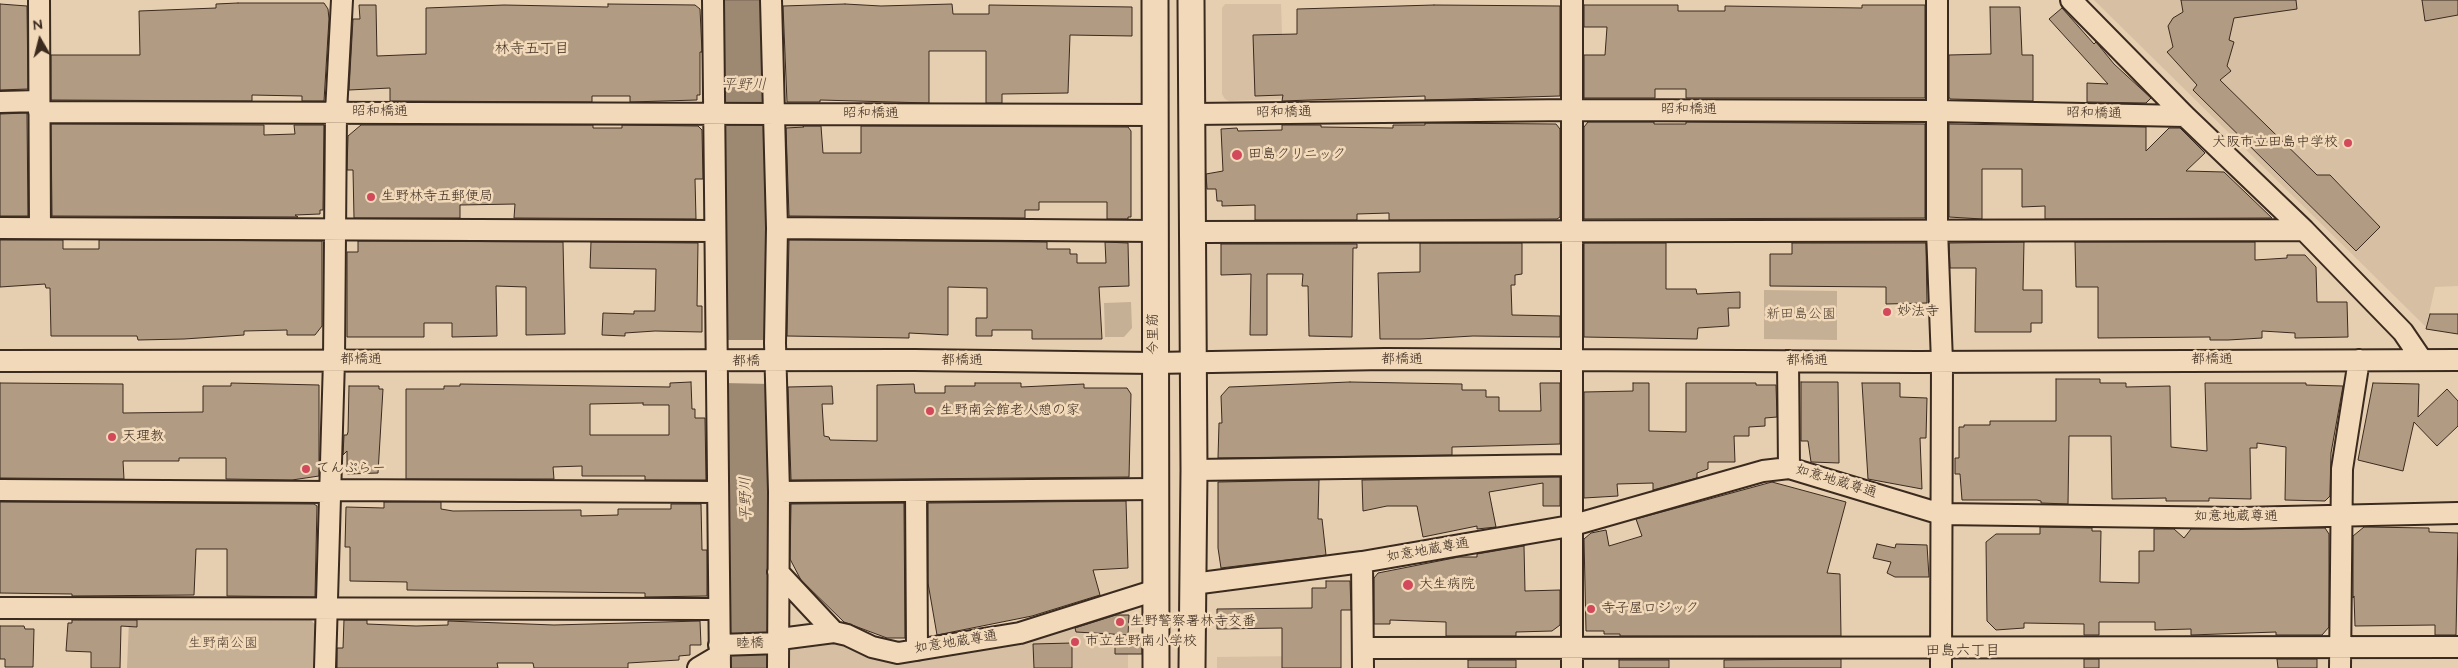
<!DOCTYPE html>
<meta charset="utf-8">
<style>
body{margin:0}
#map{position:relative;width:2458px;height:668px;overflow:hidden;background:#e6ceb0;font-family:"Architects Daughter",sans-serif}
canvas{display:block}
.north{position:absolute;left:15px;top:15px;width:50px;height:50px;-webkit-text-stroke:4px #f1d9b9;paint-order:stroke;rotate:352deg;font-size:14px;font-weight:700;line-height:20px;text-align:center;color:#3b2a1e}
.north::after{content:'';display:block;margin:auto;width:18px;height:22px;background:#3b2a1e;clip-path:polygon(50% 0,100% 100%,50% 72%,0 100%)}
</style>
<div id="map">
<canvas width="2458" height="668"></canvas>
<div class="north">N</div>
</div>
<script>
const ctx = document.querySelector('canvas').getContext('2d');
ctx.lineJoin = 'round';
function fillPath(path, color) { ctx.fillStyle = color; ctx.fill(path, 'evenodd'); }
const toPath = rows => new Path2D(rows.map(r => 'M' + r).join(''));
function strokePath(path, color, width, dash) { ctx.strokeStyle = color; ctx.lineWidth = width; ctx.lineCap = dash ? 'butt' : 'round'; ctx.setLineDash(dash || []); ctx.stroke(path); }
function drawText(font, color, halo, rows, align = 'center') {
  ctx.font = font + ' "Architects Daughter","Klee One",sans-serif'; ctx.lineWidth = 5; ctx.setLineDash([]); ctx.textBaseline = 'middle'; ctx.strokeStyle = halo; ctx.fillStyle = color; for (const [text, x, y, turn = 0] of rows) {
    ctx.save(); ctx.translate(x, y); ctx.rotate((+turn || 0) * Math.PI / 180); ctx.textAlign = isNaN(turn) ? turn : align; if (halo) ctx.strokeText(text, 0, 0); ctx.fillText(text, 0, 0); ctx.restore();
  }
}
fillPath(toPath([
 [2094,0,2458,0,2458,286,2435,287,2426,327],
 [1225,4,1281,4,1284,99,1229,101,1225,99,1222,94,1222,8],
 [1106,613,1111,636,1128,633,1128,668,789,668,789,650,840,643,862,655,891,663,904,663,1029,640],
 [1305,656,1305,668,1217,668,1217,657]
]), '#d6bfa2');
fillPath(toPath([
 [1764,290,1837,291,1837,340,1764,339],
 [1131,302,1132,328,1124,337,1105,337,1104,303],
 [129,620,311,620,318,628,317,668,127,668]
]), '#c6b095');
const water = toPath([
 [721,0,765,0,772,668,728,668,721,0]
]);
fillPath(water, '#9d8872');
strokePath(water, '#766250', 1);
fillPath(toPath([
 [722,340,771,340,771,384,723,383]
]), '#e6ceb0');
const building = toPath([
 [2181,0,2296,0,2297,9,2234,18,2229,40,2234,42,2227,66,2231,71,2220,80,2317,175,2330,175,2380,227,2356,251,2193,90,2197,85,2167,52,2173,47,2168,26,2173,18,2183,12,2181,0],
 [2422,0,2458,0,2458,15,2425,21,2422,0],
 [238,3,324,3,328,9,329,19,324,101,302,101,302,96,252,95,252,101,51,100,51,55,140,55,139,11,216,8,216,4,238,3],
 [0,4,27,6,28,89,0,90,0,4],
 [608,4,695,5,700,9,702,52,700,52,700,95,697,95,697,100,630,102,630,96,592,96,592,102,390,101,390,88,349,90,353,19,360,19,359,5,376,5,377,56,426,54,426,8,504,5,608,7,608,4],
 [845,4,881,6,952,4,953,14,989,14,989,5,1132,7,1132,36,1070,35,1068,93,1002,94,1002,103,986,103,986,51,929,51,929,103,820,100,820,102,787,102,783,6,845,4],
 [1434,5,1560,6,1560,96,1425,100,1425,96,1282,101,1283,95,1255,96,1253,35,1297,34,1297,9,1434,5],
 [1584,5,1678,5,1678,11,1725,11,1725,6,1862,8,1862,5,1925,5,1925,98,1686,98,1686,89,1655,89,1655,98,1584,98,1584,55,1605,55,1607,27,1584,27,1584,5],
 [1990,7,2020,7,2022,55,2033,55,2033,101,1950,99,1949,97,1949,55,1991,54,1990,7],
 [2062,8,2094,44,2096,42,2114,64,2151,98,2146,103,2087,102,2087,83,2108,84,2049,19,2062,8],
 [27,113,28,216,0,216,0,114,27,113],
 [1588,122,1654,122,1654,124,1686,124,1686,122,1925,124,1925,218,1584,219,1584,127,1588,122],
 [1425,123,1556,124,1560,129,1560,217,1557,219,1389,220,1389,213,1357,214,1357,220,1255,220,1255,205,1222,206,1222,201,1217,201,1216,189,1207,189,1206,174,1223,171,1221,129,1237,128,1238,131,1282,130,1282,125,1321,125,1321,127,1393,128,1393,125,1425,125,1425,123],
 [51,124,264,125,264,135,295,134,294,125,324,125,323,210,320,210,320,214,295,215,298,217,52,216,51,124],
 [1949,124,2146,127,2146,151,2169,128,2180,128,2205,153,2186,171,2224,172,2272,218,2045,219,2045,206,2022,207,2022,169,1982,169,1982,219,1949,217,1949,124],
 [361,125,593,125,593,128,622,128,622,125,698,126,702,130,703,179,695,179,696,219,514,218,515,204,460,205,460,218,354,218,353,170,347,170,348,136,361,125],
 [803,126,821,126,823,153,861,153,861,126,1128,127,1131,131,1131,217,1128,217,1128,219,1107,219,1107,202,1039,202,1039,210,1025,210,1025,218,789,216,786,128,804,127,803,126],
 [0,240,63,240,63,249,99,249,99,240,322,241,322,326,315,335,287,335,287,330,244,331,244,335,184,339,138,340,137,336,51,336,50,288,46,288,45,284,0,287,0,240],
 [789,240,1047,242,1047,249,1070,249,1070,254,1077,254,1077,263,1106,263,1105,242,1128,243,1129,286,1099,287,1102,339,1032,339,1032,330,992,330,992,336,976,336,976,318,987,318,987,288,948,287,948,335,909,333,909,338,787,336,789,240],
 [358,241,563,242,565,334,526,335,526,287,496,286,497,336,452,337,452,323,424,323,424,337,347,337,347,252,358,252,358,241],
 [591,242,698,243,697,306,702,306,702,332,655,331,625,333,625,336,602,335,603,313,634,314,634,311,655,311,656,269,590,268,591,242],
 [2024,242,2023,290,2042,290,2042,323,2031,323,2031,332,1975,332,1976,268,1950,268,1949,243,2024,242],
 [2075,242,2255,242,2255,260,2287,258,2287,255,2305,255,2316,267,2317,302,2347,302,2348,337,2295,338,2295,333,2262,331,2262,338,2228,340,2210,340,2210,337,2098,338,2098,287,2076,287,2075,242],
 [1420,243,1522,243,1522,274,1515,275,1515,285,1511,285,1512,315,1560,316,1560,337,1473,336,1420,339,1380,339,1378,273,1420,272,1420,243],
 [1584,243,1666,243,1666,289,1696,289,1697,294,1740,292,1740,308,1728,308,1729,326,1698,328,1697,339,1584,337,1584,243],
 [1792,243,1926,243,1927,303,1886,304,1886,287,1770,286,1770,254,1792,254,1792,243],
 [1221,244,1357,244,1357,248,1353,248,1352,337,1309,336,1308,286,1302,286,1303,274,1267,274,1267,335,1250,335,1251,274,1221,275,1221,244],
 [2430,314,2458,314,2458,334,2426,329,2430,314],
 [2056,379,2100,379,2100,383,2126,383,2126,387,2170,386,2171,447,2207,451,2205,383,2306,383,2306,385,2343,386,2331,453,2330,496,2325,501,2285,500,2286,447,2257,443,2257,448,2250,448,2251,499,2209,498,2209,501,2166,501,2166,498,2112,499,2111,436,2069,436,2068,504,2041,503,2041,501,2037,500,1962,500,1960,474,1955,474,1955,458,1959,458,1959,427,1964,427,1964,425,1990,425,1990,421,2056,421,2056,379],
 [691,382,692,409,695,409,695,418,705,418,706,480,645,480,645,476,582,476,582,466,553,467,554,479,406,479,406,389,444,389,444,386,460,386,460,384,670,387,670,383,691,382],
 [643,403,643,405,669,405,669,435,590,435,590,404,643,403],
 [1350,382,1462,384,1462,390,1486,390,1486,397,1499,397,1499,411,1541,411,1540,383,1560,383,1560,444,1452,447,1452,455,1218,458,1219,423,1222,423,1221,396,1229,387,1350,382],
 [1801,382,1838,382,1839,463,1811,462,1808,441,1801,441,1801,382],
 [0,383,123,384,123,413,203,412,203,386,231,386,231,383,319,385,319,476,292,480,226,479,226,458,179,458,179,461,123,461,124,479,0,478,0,383],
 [975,383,1021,383,1021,387,1084,384,1084,388,1127,388,1131,394,1129,477,791,480,788,387,832,386,833,404,822,404,824,436,829,437,830,440,877,441,877,385,914,384,915,393,945,393,945,386,975,386,975,383],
 [1633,383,1649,383,1649,431,1686,432,1686,383,1756,383,1756,385,1776,385,1777,417,1765,418,1765,426,1749,427,1749,436,1734,436,1735,462,1708,462,1708,469,1697,473,1697,478,1653,490,1653,483,1617,484,1618,496,1584,498,1584,392,1633,391,1633,383],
 [1862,383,1900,383,1900,397,1927,398,1926,438,1920,438,1922,489,1868,479,1862,383],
 [2373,383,2419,384,2418,417,2447,389,2458,401,2458,426,2437,446,2414,422,2403,471,2358,460,2373,383],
 [349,386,379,386,379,389,383,389,378,473,347,474,347,451,343,455,344,435,347,435,348,432,349,386],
 [1560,477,1560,506,1543,506,1543,483,1489,492,1496,527,1477,529,1477,526,1423,537,1417,506,1387,506,1363,511,1362,480,1560,477],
 [1319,480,1318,519,1322,519,1326,555,1221,568,1218,548,1218,482,1319,480],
 [1772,482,1846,502,1827,573,1840,574,1841,636,1620,636,1620,634,1604,634,1604,631,1586,631,1584,539,1591,533,1606,530,1609,546,1642,536,1636,519,1772,482],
 [1126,501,1128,568,1093,570,1100,595,1032,616,937,635,928,583,928,503,1126,501],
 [0,502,314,504,317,506,315,597,227,596,227,549,196,549,194,595,72,596,72,594,0,593,0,502],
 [384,502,441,502,441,509,453,511,581,510,581,516,618,515,618,509,671,509,671,504,701,504,702,550,707,550,707,596,645,597,645,593,407,590,407,582,350,581,350,547,345,547,346,507,384,508,384,502],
 [904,503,905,638,887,638,844,622,801,580,790,559,791,504,904,503],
 [2040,527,2092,528,2092,531,2101,531,2100,582,2139,583,2139,551,2154,551,2154,529,2174,529,2184,538,2191,529,2325,528,2329,534,2329,627,2322,635,2276,635,2276,632,2191,635,2191,629,2155,630,2155,622,2099,622,2099,635,2084,635,2084,624,2024,623,2024,628,1996,630,1987,621,1986,542,1996,534,2040,534,2040,527],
 [2364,527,2429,528,2429,532,2458,533,2456,635,2435,635,2435,625,2355,626,2354,596,2353,598,2353,536,2364,527],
 [1877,544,1895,548,1896,544,1927,545,1929,577,1895,577,1887,573,1891,562,1873,558,1877,544],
 [1524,546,1525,591,1560,590,1560,625,1552,631,1516,632,1516,636,1446,636,1446,622,1390,620,1390,624,1374,624,1374,578,1378,573,1459,557,1477,557,1477,554,1524,546],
 [1326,581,1350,581,1351,610,1341,610,1341,668,1282,668,1282,628,1217,629,1217,609,1312,608,1312,588,1326,588,1326,581],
 [1116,615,1129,615,1128,635,1076,632,1075,628,1116,615],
 [72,620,137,620,137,627,121,626,120,668,91,668,91,652,66,651,68,623,72,623,72,620],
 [344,620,367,620,367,624,416,626,448,625,448,621,554,625,700,621,701,645,690,645,690,655,679,656,679,660,628,663,628,668,534,668,533,663,497,663,498,668,337,668,337,648,343,648,344,620],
 [0,626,24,626,25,629,34,629,33,667,5,667,5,659,0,659,0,626],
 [1115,639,1142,640,1142,654,1115,654,1115,639],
 [1072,643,1072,668,1034,668,1033,644,1072,643],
 [1841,659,1841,668,1724,668,1724,660,1841,659],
 [2084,659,2099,659,2099,668,2084,668,2084,659],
 [2277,659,2317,659,2317,668,2278,668,2277,659],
 [1468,660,1516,660,1516,668,1468,668,1468,660],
 [1619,660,1669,660,1669,668,1619,668,1619,660]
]);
fillPath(building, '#b19b83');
strokePath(building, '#3b2a1e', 1);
const minor = toPath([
 [39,0,40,228],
 [713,0,720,668],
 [771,0,777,228,775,343,779,492,778,668],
 [1937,0,1937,230,1942,362,1941,668],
 [2071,0,2185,116,2304,230,2403,332,2422,360],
 [0,102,39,101],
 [39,112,1156,115],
 [1192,114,1573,110,1936,111,2185,116],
 [0,228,715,231],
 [777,228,1155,231],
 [1193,232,2304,230],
 [0,361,914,360,1154,363,1385,359,1917,362,2458,360],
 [1788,361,1789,468],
 [1194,470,1571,465],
 [0,490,330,492],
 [330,490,717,492],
 [916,491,917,650],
 [779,492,1156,489],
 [1362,562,1363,668],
 [778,572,834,632,847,635,872,647,898,653,1020,633,1156,590],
 [1193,584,1362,562,1570,526,1763,471,1789,468,1941,514,2241,518,2458,513],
 [0,608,719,609],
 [780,639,834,632],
 [719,645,780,643],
 [1363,648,2458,647],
 [325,668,334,360,336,112,342,0],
 [698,668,720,655],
 [1572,668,1572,0],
 [2340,668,2342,469,2359,360]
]);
const major = toPath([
 [1155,0,1156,668],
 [1191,0,1194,470,1192,668]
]);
strokePath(minor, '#3b2a1e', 24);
strokePath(major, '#3b2a1e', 29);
strokePath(minor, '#f1d9b9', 20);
strokePath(major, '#f1d9b9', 25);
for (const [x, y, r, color] of [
 [2348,143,5,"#d1495b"],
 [1237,155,6,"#d1495b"],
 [371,197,5,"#d1495b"],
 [1887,312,5,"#d1495b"],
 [930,411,5,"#d1495b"],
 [112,437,5,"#d1495b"],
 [306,469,5,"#d1495b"],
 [1408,585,6,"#d1495b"],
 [1591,609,5,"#d1495b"],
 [1120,622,5,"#d1495b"],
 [1075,642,5,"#d1495b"]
]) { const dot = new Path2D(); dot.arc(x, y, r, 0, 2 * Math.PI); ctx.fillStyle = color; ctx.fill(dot); strokePath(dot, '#f1d9b9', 2); }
drawText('14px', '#3b2a1e', '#f1d9b9', [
 ["昭和橋通",1689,110],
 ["昭和橋通",380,112],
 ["昭和橋通",1284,113,-1],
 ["昭和橋通",871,114],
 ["昭和橋通",2094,114,1],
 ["今里筋",1154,334,-90],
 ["都橋通",361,360],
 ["都橋通",1402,360],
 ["都橋通",2212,360],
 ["都橋通",962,361],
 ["都橋通",1807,361],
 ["都橋",746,362],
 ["如意地蔵尊通",1836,482,17],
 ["如意地蔵尊通",2236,517],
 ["如意地蔵尊通",1428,551,-10],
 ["如意地蔵尊通",956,643,-9],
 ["睦橋",750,644,-1]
]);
drawText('14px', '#3b2a1e', '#f1d9b9', [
 ["大阪市立田島中学校",2338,143,"right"],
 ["田島クリニック",1248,155],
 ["生野林寺五郵便局",381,197],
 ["妙法寺",1897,312],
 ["生野南会館老人憩の家",940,411],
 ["天理教",122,437],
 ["てんぷらー",316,469],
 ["大生病院",1419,585],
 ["寺子屋ロジック",1601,609],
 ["生野警察署林寺交番",1130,622],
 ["市立生野南小学校",1085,642]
], 'left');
drawText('14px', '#574536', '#f1d9b9', [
 ["新田島公園",1801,315],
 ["生野南公園",223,644]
]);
drawText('15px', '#3b2a1e', '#f1d9b9', [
 ["林寺五丁目",532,50],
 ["田島六丁目",1963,652]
]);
drawText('italic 15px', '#584637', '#f1d9b9', [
 ["平野川",744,86],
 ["平野川",747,499,-91]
]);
</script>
